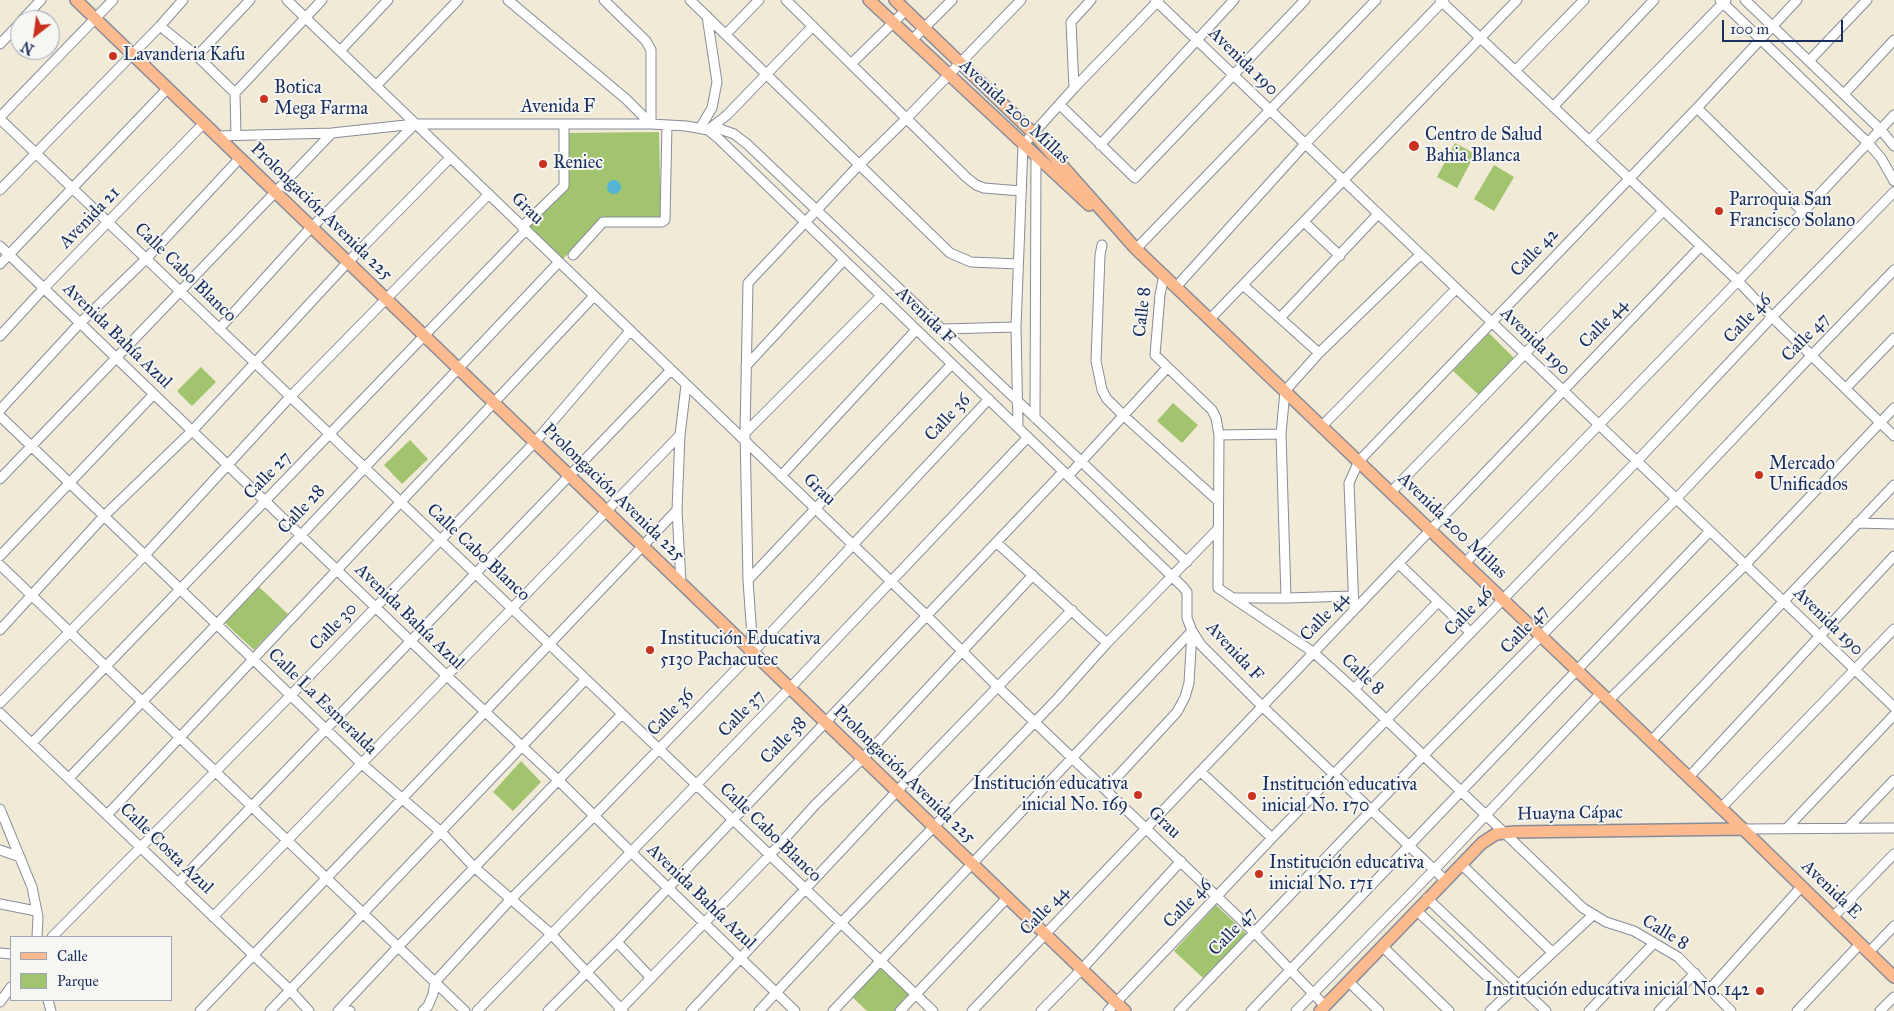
<!DOCTYPE html>
<meta charset="utf-8">
<style>
body{margin:0}
#map{position:relative;width:1894px;height:1011px;overflow:hidden;background:#f1ead7;font-family:"IM FELL Great Primer",serif}
canvas{display:block}
.legend{position:absolute;left:10px;top:936px;width:162px;height:65px;box-sizing:border-box;background:#f6f6f2;border:1px solid #9ea6b7;margin:0;padding:6px 9px;list-style:none;font-size:15px;color:#1b2f5e}
.legend li{display:flex;align-items:center;gap:10px;height:25px}
.legend b{width:25px;border:1px solid #9ea6b7}
.north{position:absolute;left:10px;top:10px;width:50px;height:50px;box-sizing:border-box;background:#f6f6f2;border:1px solid #9ea6b7;border-radius:50%;rotate:210deg;font-size:14px;font-weight:700;line-height:20px;text-align:center;color:#1b2f5e}
.north::after{content:'';display:block;margin:auto;width:18px;height:22px;background:#c8321e;clip-path:polygon(50% 0,100% 100%,50% 72%,0 100%)}
.scale{position:absolute;left:1722px;top:20px;width:121px;height:22px;box-sizing:border-box;border:2px solid #1b2f5e;border-top:0;padding-left:6px;font-size:15px;line-height:18px;white-space:nowrap;color:#1b2f5e;-webkit-text-stroke:4px #f6f6f2;paint-order:stroke}
</style>
<div id="map">
<canvas width="1894" height="1011"></canvas>
<ul class="legend">
<li><b style="height:6px;background:#fcba8e"></b>Calle</li>
<li><b style="height:14px;background:#a2c46e"></b>Parque</li>
</ul>
<div class="north">N</div>
<div class="scale">100 m</div>
</div>
<script>
const ctx = document.querySelector('canvas').getContext('2d');
ctx.lineJoin = 'round';
function fillPath(path, color) { ctx.fillStyle = color; ctx.fill(path, 'evenodd'); }
const toPath = rows => new Path2D(rows.map(r => 'M' + r).join(''));
function strokePath(path, color, width, dash) { ctx.strokeStyle = color; ctx.lineWidth = width; ctx.lineCap = dash ? 'butt' : 'round'; ctx.setLineDash(dash || []); ctx.stroke(path); }
function drawText(font, color, halo, rows, align = 'center') {
  ctx.font = font + ' "IM FELL Great Primer",serif'; ctx.lineWidth = 4; ctx.setLineDash([]); ctx.textBaseline = 'middle'; ctx.strokeStyle = halo; ctx.fillStyle = color; for (const [text, x, y, turn = 0] of rows) {
    ctx.save(); ctx.translate(x, y); ctx.rotate((+turn || 0) * Math.PI / 180); ctx.textAlign = isNaN(turn) ? turn : align; if (halo) ctx.strokeText(text, 0, 0); ctx.fillText(text, 0, 0); ctx.restore();
  }
}
fillPath(toPath([
 [659,132,661,218,600,220,561,261,526,228,566,186,566,133],
 [1455,143,1475,154,1457,188,1437,177],
 [1494,165,1514,177,1494,211,1474,199],
 [1489,333,1515,359,1479,395,1453,371],
 [201,367,216,382,192,406,177,391],
 [1173,403,1198,425,1182,443,1157,421],
 [410,440,428,459,402,484,384,465],
 [259,587,288,614,254,650,225,623],
 [521,761,541,782,513,811,493,792],
 [1216,905,1248,935,1203,978,1174,951],
 [880,966,910,996,896,1011,867,1011,851,996]
]), '#a2c46e');
fillPath(toPath([
 '607 187a7 7 0 1 1 14 0a7 7 0 1 1-14 0Z'
]), '#54b4d3');
const minor = toPath([
 [287,0,927,616,998,687,1255,933,1325,1006],
 [508,0,626,99,651,124],
 [604,0,646,41,651,50,651,124],
 [690,0,950,253,971,262,1018,264],
 [786,0,966,177,976,185,984,188,1021,191],
 [1155,0,1894,707],
 [1440,0,1738,281,1772,317,1894,436],
 [1720,0,1868,143,1881,158,1894,181],
 [1745,0,1881,130,1894,146],
 [22,20,41,0],
 [160,26,197,56,235,93,236,135],
 [726,34,759,0],
 [912,40,952,0],
 [0,44,20,23],
 [340,51,388,0],
 [197,56,250,0],
 [1809,61,1867,0],
 [851,64,906,10],
 [1515,71,1584,0],
 [376,86,458,0],
 [1074,88,1071,22,1091,0],
 [235,93,322,0],
 [1844,94,1894,40],
 [1060,105,1135,178,1305,0],
 [1553,107,1654,0],
 [1697,108,1803,212],
 [0,117,113,0],
 [0,119,933,1011],
 [700,128,712,108,717,82,707,16],
 [708,130,720,129,734,134,747,144,1187,562],
 [708,130,727,115,813,26],
 [218,136,332,133,415,124,651,124,686,126,708,130,719,139,1183,587,1187,592,1187,618,1192,631,1201,645,1262,706,1445,880],
 [1589,141,1726,0],
 [1100,145,1234,0],
 [0,190,160,26,183,0],
 [1304,222,1340,256],
 [522,227,564,186,564,124],
 [1102,245,1100,255,1096,361,1102,390,1107,399,1124,416,1217,500],
 [0,246,447,676,558,780,632,853,795,1011],
 [1136,249,1376,0],
 [573,255,603,222,662,222,665,220,667,125],
 [0,264,168,88],
 [1164,275,1160,295,1155,355,1212,410,1216,418,1219,435,1218,588,1313,652,1354,689,1583,908,1606,922,1634,931,1678,957,1731,1011],
 [1243,285,1319,353],
 [1176,287,1305,144,1444,0],
 [1280,318,1378,214],
 [1210,319,1517,0],
 [219,329,304,235,415,124],
 [943,329,1016,327],
 [0,336,44,288,204,123],
 [746,366,844,260],
 [1846,388,1894,338],
 [0,410,80,323,146,259,240,158],
 [0,416,362,764,441,832,474,867,551,934,623,1011],
 [1035,418,1036,157],
 [1322,426,1456,289],
 [1018,427,1016,327,1023,145,1074,88,1159,0],
 [745,433,881,296],
 [1219,435,1281,434],
 [781,476,916,330],
 [1068,476,1167,368],
 [0,479,332,133],
 [1391,492,1663,211],
 [1857,523,1894,524],
 [997,543,1107,643],
 [0,556,154,394],
 [1465,563,1738,281,1894,115],
 [1399,564,1471,633],
 [0,565,465,1011],
 [748,580,952,364],
 [681,583,677,510,680,435,686,385],
 [1233,598,1286,598,1281,434,1285,391,1319,353,1420,255],
 [1286,598,1353,596],
 [1354,610,1349,483,1359,461,1697,108,1797,0],
 [0,630,104,516,192,431,348,262,450,158],
 [753,652,748,580,745,433,748,283,859,165,907,118,1021,0],
 [1354,689,1438,602],
 [1609,700,1745,565,1894,408],
 [0,703,145,555,290,397,489,194],
 [0,713,290,990,309,1011],
 [1651,741,1894,485],
 [32,743,526,230],
 [1201,772,1272,838],
 [1689,777,1894,556],
 [69,778,217,624,559,262],
 [1106,789,1177,712,1185,697,1189,683,1192,632],
 [1721,808,1894,629],
 [0,809,32,887,38,917,37,937],
 [107,815,594,296],
 [1787,828,1894,715],
 [1848,828,1894,780],
 [1743,829,1894,828],
 [0,850,20,857],
 [1461,864,1552,952],
 [178,883,671,370],
 [1427,898,1546,1011],
 [0,904,36,911],
 [1416,910,1507,995],
 [213,917,680,435],
 [1833,917,1894,854],
 [52,937,291,695,535,442,630,331],
 [617,942,651,978],
 [1382,946,1449,1011],
 [1869,952,1894,926],
 [0,953,11,954],
 [1348,981,1379,1011],
 [1709,990,1802,886],
 [48,1000,51,1011],
 [0,1002,11,987],
 [340,1009,350,1011],
 [200,1011,677,510],
 [270,1011,586,679],
 [338,1011,397,948,622,714],
 [423,1011,428,1006,433,994,435,982,510,900,594,816,753,652,989,399],
 [477,1011,790,688,1028,437],
 [548,1011,617,942,1063,472],
 [619,1011,769,856,815,805,863,758,1033,575],
 [691,1011,897,791,1072,610],
 [759,1011,841,923,1057,699,1107,643,1217,530],
 [833,1011,1192,631],
 [900,1011,1007,898],
 [972,1011,1701,246],
 [1041,1011,1082,969,1181,861],
 [1108,1011,1272,838,1637,461,1772,317,1894,192],
 [1179,1011,1423,756,1676,499,1812,355,1894,270],
 [1251,1011,1710,531],
 [1296,1011,1435,869,1601,693],
 [1490,1011,1593,915],
 [1589,1011,1654,943],
 [1659,1011,1695,973],
 [1797,1011,1860,944],
 [1880,1011,1894,997]
]);
const major = toPath([
 [76,0,1125,1011],
 [869,0,1089,205],
 [895,0,1034,134,1136,249,1743,829,1894,977],
 [1320,1011,1482,843,1496,834,1514,832,1743,829]
]);
strokePath(minor, '#868c9a', 11);
strokePath(major, '#868c9a', 14);
strokePath(minor, '#fff', 9);
strokePath(major, '#fcba8e', 11);
for (const [x, y, r, color] of [
 [113,56,5,"#c8321e"],
 [264,99,5,"#c8321e"],
 [1414,146,6,"#c8321e"],
 [543,164,5,"#c8321e"],
 [1719,211,5,"#c8321e"],
 [1759,475,5,"#c8321e"],
 [650,650,5,"#c8321e"],
 [1138,795,5,"#c8321e"],
 [1252,796,5,"#c8321e"],
 [1259,874,5,"#c8321e"],
 [1760,991,5,"#c8321e"]
]) { const dot = new Path2D(); dot.arc(x, y, r, 0, 2 * Math.PI); ctx.fillStyle = color; ctx.fill(dot); strokePath(dot, '#f6f6f2', 2); }
drawText('18px', '#1b2f5e', '#f6f6f2', [
 ["Lavanderia Kafu",123,56],
 ["Botica",274,89],
 ["Mega Farma",274,110],
 ["Centro de Salud",1425,136],
 ["Bahia Blanca",1425,157],
 ["Reniec",553,164],
 ["Parroquia San",1729,201],
 ["Francisco Solano",1729,222],
 ["Mercado",1769,465],
 ["Unificados",1769,486],
 ["Institución Educativa",660,640],
 ["5130 Pachacutec",660,661],
 ["Institución educativa",1128,785,"right"],
 ["inicial No. 169",1128,806,"right"],
 ["Institución educativa",1262,786],
 ["inicial No. 170",1262,807],
 ["Institución educativa",1269,864],
 ["inicial No. 171",1269,885],
 ["Institución educativa inicial No. 142",1750,991,"right"]
], 'left');
drawText('18px', '#1b2f5e', '#f6f6f2', [
 ["Avenida 190",1243,62,44],
 ["Avenida F",558,108],
 ["Avenida 200 Millas",1014,112,43],
 ["Grau",527,209,44],
 ["Prolongación Avenida 225",321,212,44],
 ["Avenida 21",90,218,-46],
 ["Calle 42",1535,253,-46],
 ["Calle Cabo Blanco",185,273,44],
 ["Calle 8",1143,312,-84],
 ["Avenida F",925,316,44],
 ["Calle 46",1748,319,-47],
 ["Calle 44",1604,324,-46],
 ["Avenida Bahía Azul",117,336,44],
 ["Calle 47",1806,338,-46],
 ["Avenida 190",1535,342,44],
 ["Calle 36",948,418,-47],
 ["Calle 27",268,476,-46],
 ["Grau",819,490,44],
 ["Prolongación Avenida 225",613,493,44],
 ["Calle 28",302,510,-47],
 ["Avenida 200 Millas",1452,526,44],
 ["Calle Cabo Blanco",478,553,43],
 ["Calle 46",1469,612,-46],
 ["Avenida Bahía Azul",409,617,44],
 ["Calle 44",1325,617,-46],
 ["Avenida 190",1828,622,44],
 ["Calle 30",334,627,-46],
 ["Calle 47",1525,630,-46],
 ["Avenida F",1234,652,47],
 ["Calle 8",1362,675,43],
 ["Calle La Esmeralda",322,702,44],
 ["Calle 36",671,713,-46],
 ["Calle 37",742,714,-46],
 ["Calle 38",784,741,-46],
 ["Prolongación Avenida 225",904,775,44],
 ["Huayna Cápac",1570,814,-1],
 ["Grau",1164,823,44],
 ["Calle Cabo Blanco",770,833,44],
 ["Calle Costa Azul",166,849,44],
 ["Avenida E",1831,890,44],
 ["Avenida Bahía Azul",701,897,44],
 ["Calle 46",1188,904,-46],
 ["Calle 44",1045,911,-46],
 ["Calle 47",1233,932,-46],
 ["Calle 8",1665,933,31]
]);
</script>
